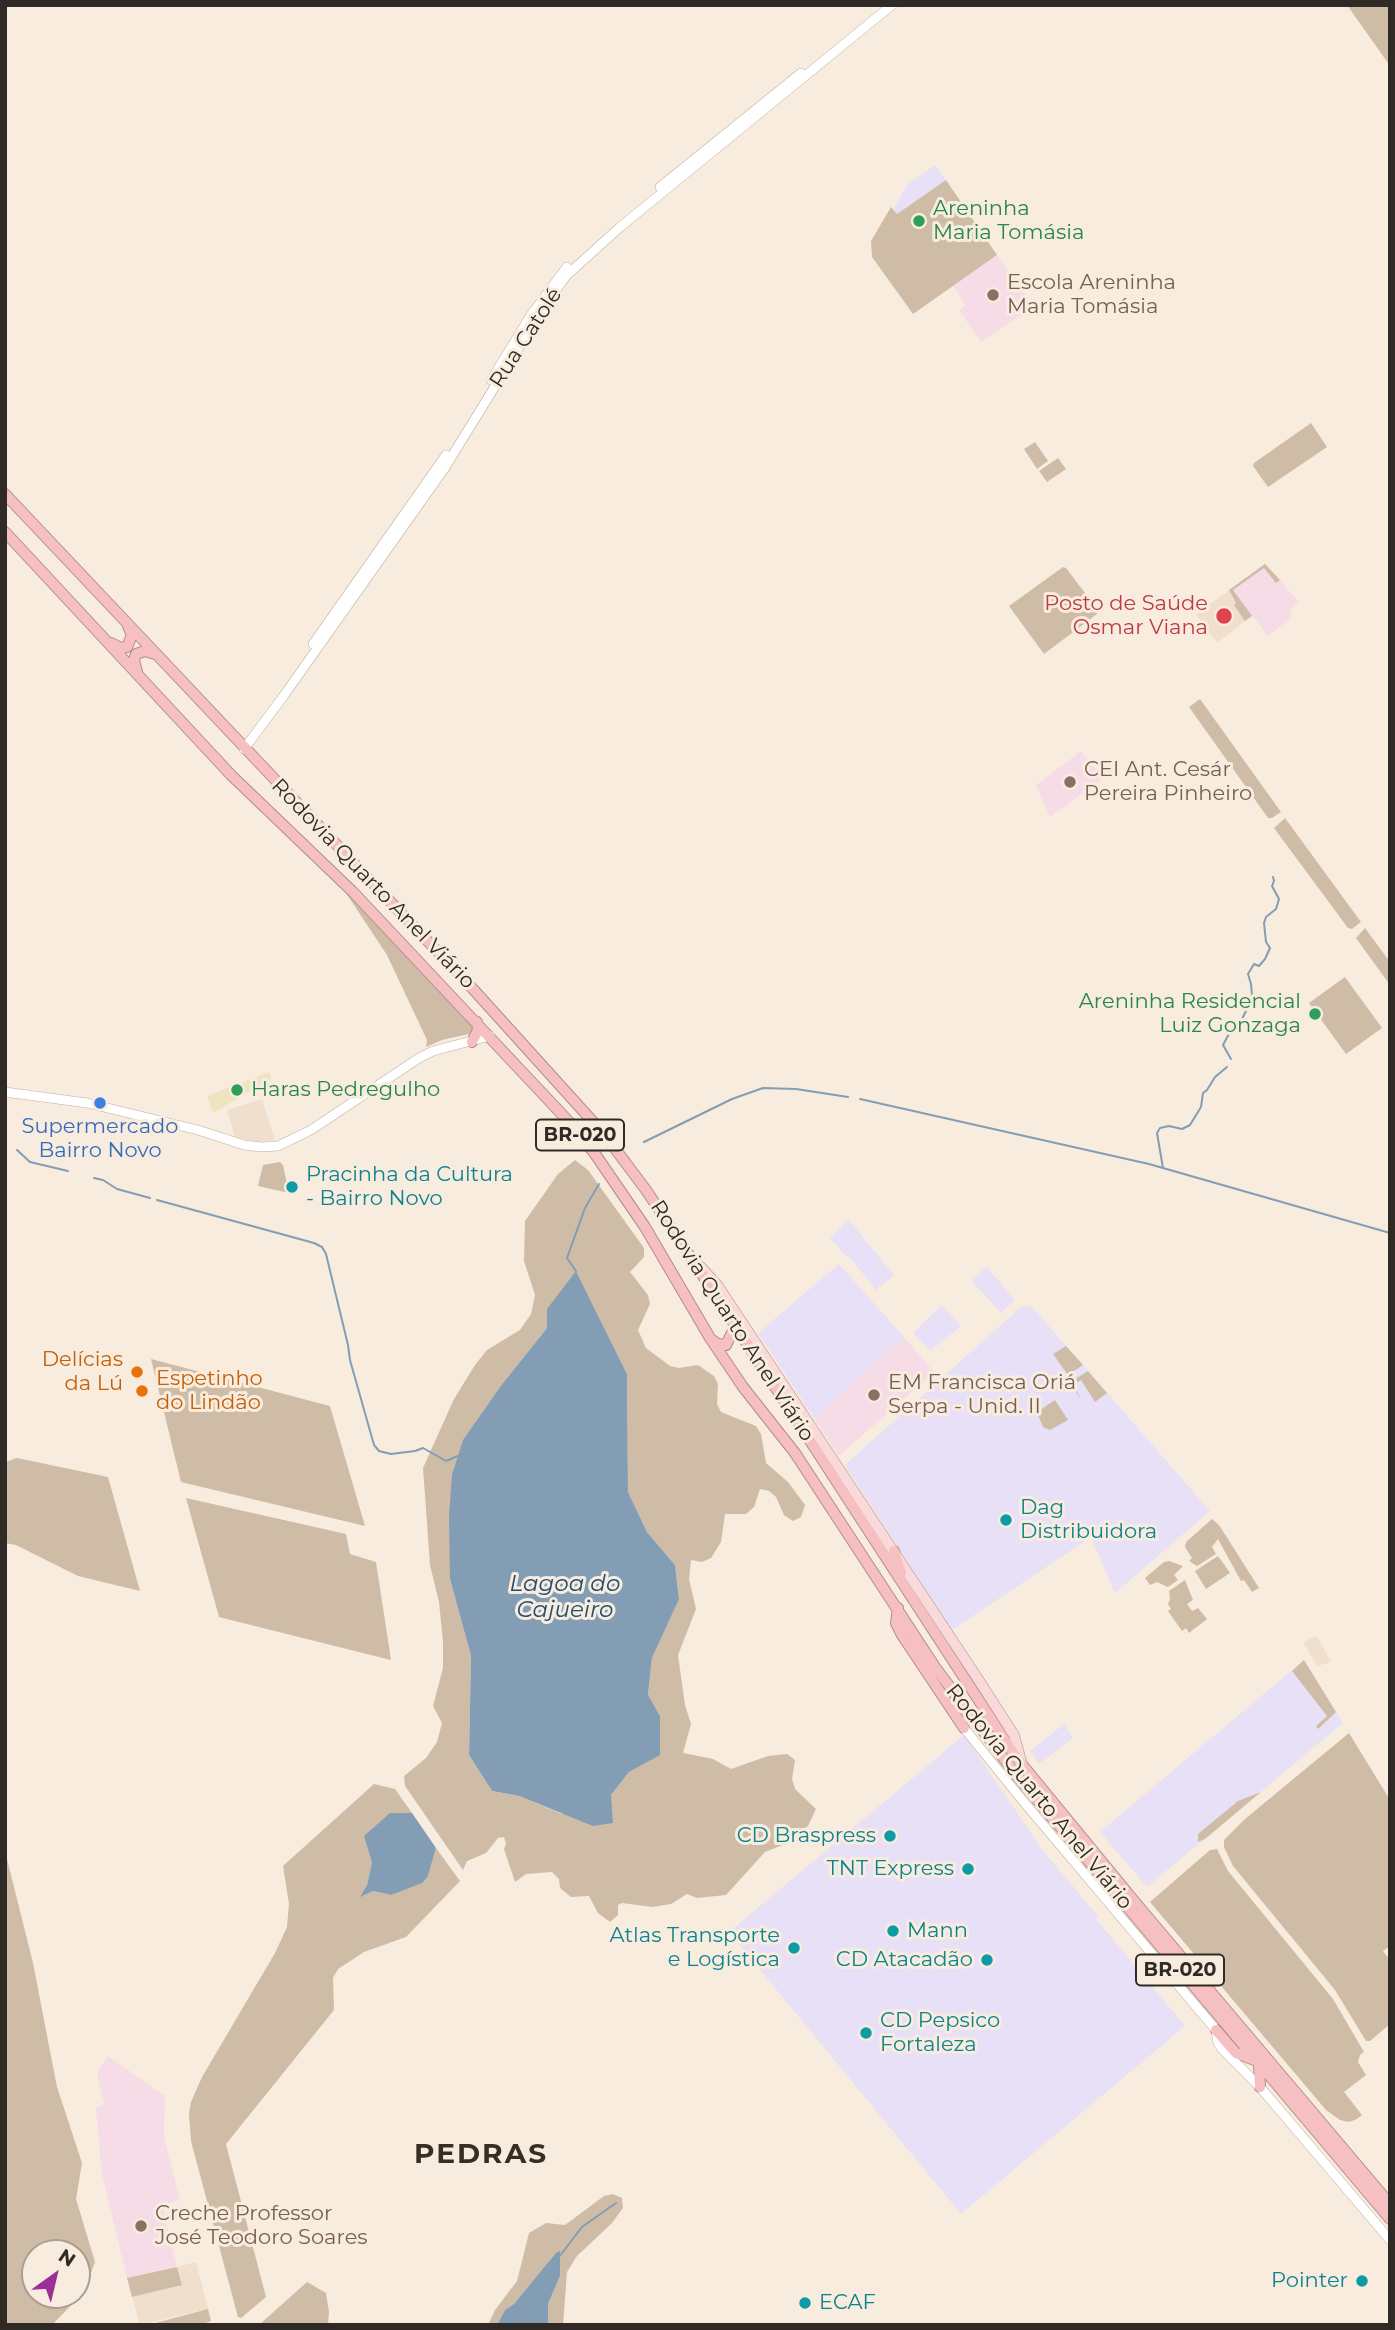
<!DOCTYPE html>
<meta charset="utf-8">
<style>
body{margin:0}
#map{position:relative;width:1395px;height:2330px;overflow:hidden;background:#f8ecde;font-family:Montserrat,sans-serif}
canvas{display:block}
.frame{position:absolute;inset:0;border:7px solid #2f2a25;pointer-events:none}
.north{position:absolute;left:21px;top:2239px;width:70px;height:70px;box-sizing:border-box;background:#f8ecde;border:2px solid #a89e94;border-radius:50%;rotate:34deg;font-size:19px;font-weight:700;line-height:28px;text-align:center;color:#2f2a25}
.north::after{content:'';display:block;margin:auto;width:24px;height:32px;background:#9b3194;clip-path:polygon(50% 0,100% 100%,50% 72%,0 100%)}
</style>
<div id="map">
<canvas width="1395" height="2330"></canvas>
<div class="frame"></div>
<div class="north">N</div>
</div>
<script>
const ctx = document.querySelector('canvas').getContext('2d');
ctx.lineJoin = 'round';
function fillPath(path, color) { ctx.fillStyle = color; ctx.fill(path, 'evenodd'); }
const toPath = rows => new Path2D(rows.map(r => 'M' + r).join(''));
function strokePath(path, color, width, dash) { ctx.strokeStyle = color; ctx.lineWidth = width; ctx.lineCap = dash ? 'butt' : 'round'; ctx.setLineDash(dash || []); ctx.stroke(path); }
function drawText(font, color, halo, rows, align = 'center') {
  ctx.font = font + ' Montserrat,sans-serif'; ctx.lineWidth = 6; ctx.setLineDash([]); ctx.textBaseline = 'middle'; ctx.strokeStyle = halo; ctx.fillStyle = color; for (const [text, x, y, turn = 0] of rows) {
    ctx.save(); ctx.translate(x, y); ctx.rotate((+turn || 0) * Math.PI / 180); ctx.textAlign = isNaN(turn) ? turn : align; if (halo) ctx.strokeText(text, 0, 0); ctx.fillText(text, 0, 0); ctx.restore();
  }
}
fillPath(toPath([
 [1231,589,1252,616,1217,643,1196,614],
 [262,1099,275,1140,259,1142,235,1137,227,1110],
 [1317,1636,1331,1662,1317,1666,1303,1642],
 [196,2262,208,2309,140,2325,132,2297,182,2285,177,2267]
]), '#f0dfcc');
fillPath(toPath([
 [935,165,946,180,897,214,893,210,907,185],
 [849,1220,894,1275,876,1290,849,1256,847,1257,830,1238],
 [839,1264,904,1337,814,1418,758,1333],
 [987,1267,1015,1300,1001,1313,971,1280],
 [942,1305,961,1326,930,1351,913,1333],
 [1026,1306,1033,1308,1210,1511,1115,1593,1091,1537,952,1630,846,1467,846,1464,1021,1307],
 [1304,1660,1343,1723,1147,1887,1100,1832],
 [1064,1724,1073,1738,1039,1764,1030,1751],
 [964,1735,1044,1852,1098,1916,1096,1919,1185,2026,961,2214,729,1932]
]), '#e7e0f6');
fillPath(toPath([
 [997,255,1032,305,1032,308,981,342,959,310,966,305,953,286],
 [1265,564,1298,601,1290,611,1291,618,1268,636,1231,589],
 [1081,751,1103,778,1050,817,1036,785],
 [904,1337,934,1372,840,1455,838,1455,814,1418],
 [108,2056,165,2096,164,2137,180,2200,162,2205,177,2267,127,2278,102,2174,96,2109,104,2104,97,2073]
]), '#f5dce6');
fillPath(toPath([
 [1347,5,1390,5,1390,62,1388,63],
 [946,180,997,255,913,314,872,257,871,241,891,207,897,214],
 [1311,423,1327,447,1268,487,1253,466,1254,463],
 [1035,442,1048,461,1037,469,1024,449],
 [1058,458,1066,469,1047,482,1039,471],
 [1265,564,1280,580,1276,583,1264,568,1233,590,1252,616,1245,621,1234,605,1236,603,1229,590],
 [1063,567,1066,568,1097,609,1097,614,1044,654,1009,606],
 [1200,699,1281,812,1272,818,1268,818,1189,707],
 [1285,818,1361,922,1352,929,1348,928,1274,828],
 [338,881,474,1026,473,1033,442,1040,426,1047,427,1040,387,955],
 [1365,928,1390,962,1390,985,1356,938],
 [1345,977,1382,1028,1346,1054,1309,1003],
 [575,1160,588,1170,644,1248,644,1257,630,1272,648,1295,650,1304,638,1330,646,1348,670,1366,679,1368,698,1365,714,1376,718,1384,717,1404,721,1412,756,1426,761,1434,766,1463,788,1482,805,1505,801,1517,793,1521,784,1515,776,1497,769,1491,760,1489,754,1507,746,1514,725,1514,721,1542,711,1558,702,1562,691,1560,689,1579,696,1609,678,1655,685,1705,691,1724,683,1753,713,1759,731,1769,768,1756,787,1754,795,1760,792,1779,795,1789,816,1809,808,1826,785,1844,765,1852,726,1895,697,1898,687,1894,671,1904,652,1907,622,1903,618,1905,618,1915,610,1922,598,1913,589,1896,571,1897,560,1888,559,1879,552,1872,526,1874,515,1882,504,1849,506,1844,504,1837,498,1838,486,1853,467,1861,463,1870,405,1786,404,1776,426,1758,437,1742,442,1723,433,1706,443,1668,443,1642,439,1602,430,1565,423,1468,454,1399,475,1365,487,1350,520,1330,531,1314,535,1295,524,1261,525,1221,558,1174],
 [576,1271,627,1374,628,1492,647,1532,675,1565,679,1598,652,1658,648,1696,660,1716,660,1754,629,1772,611,1795,562,1814,519,1796,492,1791,469,1755,471,1656,450,1579,503,1383,547,1328],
 [280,1162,283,1165,289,1193,258,1186,263,1165],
 [1066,1346,1083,1365,1068,1375,1053,1354],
 [151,1359,330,1406,365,1526,181,1482],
 [1088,1371,1107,1393,1095,1402,1081,1380,1073,1385,1081,1399,1069,1383],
 [1055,1400,1068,1420,1050,1430,1043,1427,1037,1412],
 [17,1458,108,1477,140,1591,78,1576,16,1545,5,1543,5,1462],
 [186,1498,346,1534,350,1554,376,1562,391,1660,219,1617],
 [1212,1519,1219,1525,1259,1588,1252,1592,1244,1580,1241,1581,1218,1539,1212,1547,1216,1554,1197,1566,1189,1561,1192,1558,1185,1547,1186,1542],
 [1218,1556,1230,1573,1206,1589,1195,1571],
 [1169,1561,1183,1566,1174,1575,1178,1580,1168,1587,1157,1582,1150,1585,1145,1578,1164,1562],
 [1185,1580,1193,1600,1187,1604,1192,1611,1198,1608,1207,1619,1189,1633,1186,1628,1182,1631,1168,1611,1171,1609,1168,1604,1170,1599,1169,1591],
 [1304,1660,1336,1712,1318,1729,1316,1726,1327,1716,1292,1671],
 [1349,1733,1390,1800,1390,1946,1383,1951,1390,1960,1390,2024,1370,2041,1366,2041,1335,1990,1233,1866,1224,1847,1224,1840,1245,1819],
 [374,1784,395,1789,412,1813,400,1814,372,1862,367,1885,361,1896,373,1891,391,1895,428,1876,436,1848,460,1881,406,1937,364,1952,338,1969,333,1978,334,2010,226,2144,266,2297,241,2318,238,2317,191,2141,189,2114,191,2102,202,2077,275,1953,287,1927,289,1904,283,1866],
 [1261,1792,1205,1839,1198,1842,1198,1834,1238,1801],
 [1217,1849,1228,1871,1333,1999,1364,2052,1360,2055,1358,2062,1366,2075,1344,2092,1362,2115,1357,2119,1349,2122,1340,2120,1326,2110,1150,1902,1210,1850],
 [5,1851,33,1963,57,2087,82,2163,76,2199,95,2262,84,2292,52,2325,5,2325],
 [77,2253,77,2295,35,2295,35,2253],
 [613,2194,622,2198,623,2208,612,2223,577,2256,567,2272,563,2325,548,2325,548,2304,560,2276,556,2253,541,2273,514,2304,505,2310,497,2325,488,2325,495,2310,517,2281,529,2233,546,2223,565,2225,604,2196],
 [177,2267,182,2285,132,2297,127,2278],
 [307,2282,326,2293,329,2312,328,2325,259,2325],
 [208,2309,211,2321,200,2325,148,2325]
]), '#cfbca6');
fillPath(toPath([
 [269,1072,271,1079,213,1113,207,1096]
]), '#eee4bf');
fillPath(toPath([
 [576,1271,627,1374,628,1492,647,1532,675,1565,679,1599,652,1658,648,1695,660,1716,660,1755,629,1772,611,1795,613,1823,593,1826,519,1796,492,1791,469,1755,471,1656,450,1579,449,1517,452,1475,463,1440,503,1383,547,1328,547,1309],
 [390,1813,412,1813,436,1848,428,1876,422,1883,391,1895,373,1891,360,1897,367,1885,372,1862,364,1836],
 [560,2251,560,2276,548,2304,548,2325,497,2325,505,2310,514,2304,556,2253]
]), '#839db5');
strokePath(toPath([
 [1231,1059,1223,1045,1230,1032,1236,1030,1239,1025,1246,1011,1245,1004,1252,995,1251,984,1248,974,1254,964,1259,966,1265,959,1270,948,1266,942,1264,923,1266,917,1276,909,1279,899,1272,886,1274,881,1273,877],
 [860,1099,1149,1164,1390,1233],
 [644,1142,732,1099,763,1088,796,1089,848,1097],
 [17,1150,30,1162,68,1171],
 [1163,1168,1157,1133,1160,1128,1169,1126,1182,1129,1190,1125,1201,1107,1203,1093,1207,1090,1215,1077,1227,1067],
 [94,1178,103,1180,117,1189,150,1198],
 [157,1200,314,1243,322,1247,326,1254,348,1345,350,1360,374,1445,379,1451,391,1454,415,1451,423,1448,446,1461,458,1456],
 [576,1271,567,1258,585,1208,599,1184],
 [559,2257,582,2227,616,2203]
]), '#839db5', 2);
const secondary = toPath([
 [660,187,801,73],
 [491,380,531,315,567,267],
 [313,644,446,455],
 [244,749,285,694,444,469,544,307,566,276,619,228,892,5],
 [5,1092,87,1103,198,1130,244,1145,261,1147,278,1146,311,1130,419,1058,433,1051,490,1036],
 [964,1728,1023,1801,1216,2030,1218,2043,1222,2049,1260,2087,1390,2240]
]);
const primary = toPath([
 [700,1266,718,1286,978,1679,1014,1735,1022,1764]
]);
const highway = toPath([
 [5,494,473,989,604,1134,646,1190,690,1256,1015,1756,1139,1907,1390,2204],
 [5,532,231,775,353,892,572,1125,595,1154,645,1227,710,1338,743,1387,795,1453,935,1667,973,1718,1018,1777,1390,2219],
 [111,643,121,648,127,647,132,635,128,626],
 [137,672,134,660,136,654,145,651,155,654],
 [472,1042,478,1030,477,1022],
 [712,1340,718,1344,726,1345,736,1325],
 [894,1551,901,1573],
 [898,1608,896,1623,902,1635,964,1728],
 [1216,2030,1236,2053,1257,2061],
 [1259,2064,1260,2087]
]);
strokePath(secondary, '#bbb0a2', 10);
strokePath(primary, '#b08c8b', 11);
strokePath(highway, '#b08c8b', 12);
strokePath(secondary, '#fff', 9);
strokePath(primary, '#fad9da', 10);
strokePath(highway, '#f6c0c2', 10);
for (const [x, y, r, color] of [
 [919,221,7,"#2e9e5b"],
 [993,295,7,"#8d6e63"],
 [1224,616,9,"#e0444e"],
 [1070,782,7,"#8d6e63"],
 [1315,1014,7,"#2e9e5b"],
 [237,1090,7,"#2e9e5b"],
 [100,1103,7,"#3f7fe0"],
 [292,1187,7,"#0f9aa8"],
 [137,1372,7,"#e8710a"],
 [142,1391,7,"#e8710a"],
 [874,1395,7,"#8d6e63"],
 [1006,1520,7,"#0f9aa8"],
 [890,1836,7,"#0f9aa8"],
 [968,1869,7,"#0f9aa8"],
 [893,1931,7,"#0f9aa8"],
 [794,1948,7,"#0f9aa8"],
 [987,1960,7,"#0f9aa8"],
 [866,2033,7,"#0f9aa8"],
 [141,2226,7,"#8d6e63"],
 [1362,2281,7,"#0f9aa8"],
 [805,2303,7,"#0f9aa8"]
]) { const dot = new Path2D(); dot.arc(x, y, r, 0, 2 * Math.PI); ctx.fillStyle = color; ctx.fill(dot); strokePath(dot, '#f8ecde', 2.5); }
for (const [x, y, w] of [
 [580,1135,88],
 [1180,1970,88]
]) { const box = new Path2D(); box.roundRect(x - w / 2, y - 15.5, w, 31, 5); ctx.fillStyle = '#f8ecde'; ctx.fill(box); strokePath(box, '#2f2a25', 2); }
drawText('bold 19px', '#2f2a25', null, [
 ["BR-020",580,1135],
 ["BR-020",1180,1970]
]);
drawText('21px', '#27864d', '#f8ecde', [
 ["Areninha",933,209],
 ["Maria Tomásia",933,233],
 ["Areninha Residencial",1301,1002,"right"],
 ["Luiz Gonzaga",1301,1026,"right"],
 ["Haras Pedregulho",251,1090]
], 'left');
drawText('21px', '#785e54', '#f8ecde', [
 ["Escola Areninha",1007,283],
 ["Maria Tomásia",1007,307],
 ["CEI Ant. Cesár",1084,770],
 ["Pereira Pinheiro",1084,794],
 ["EM Francisca Oriá",888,1383],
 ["Serpa - Unid. II",888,1407],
 ["Creche Professor",155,2214],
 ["José Teodoro Soares",155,2238]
], 'left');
drawText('21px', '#2f2a25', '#f8ecde', [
 ["Rua Catolé",526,338,-57],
 ["Rodovia Quarto Anel Viário",373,884,46],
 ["Rodovia Quarto Anel Viário",732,1321,57],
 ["Rodovia Quarto Anel Viário",1039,1797,51]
]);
drawText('21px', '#be3a42', '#f8ecde', [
 ["Posto de Saúde",1208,604],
 ["Osmar Viana",1208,628]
], 'right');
drawText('21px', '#366cbe', '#f8ecde', [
 ["Supermercado",100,1127],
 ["Bairro Novo",100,1151]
]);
drawText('21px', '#0d838f', '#f8ecde', [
 ["Pracinha da Cultura",306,1175],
 ["- Bairro Novo",306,1199],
 ["Dag",1020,1508],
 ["Distribuidora",1020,1532],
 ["CD Braspress",876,1836,"right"],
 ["TNT Express",954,1869,"right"],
 ["Mann",907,1931],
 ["Atlas Transporte",780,1936,"right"],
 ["e Logística",780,1960,"right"],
 ["CD Atacadão",973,1960,"right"],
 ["CD Pepsico",880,2021],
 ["Fortaleza",880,2045],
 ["Pointer",1348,2281,"right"],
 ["ECAF",819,2303]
], 'left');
drawText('21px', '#c56008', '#f8ecde', [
 ["Delícias",123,1360],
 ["da Lú",123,1384],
 ["Espetinho",156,1379,"left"],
 ["do Lindão",156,1403,"left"]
], 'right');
drawText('italic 23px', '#234e71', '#f8ecde', [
 ["Lagoa do",565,1584],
 ["Cajueiro",565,1610]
]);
ctx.letterSpacing = '2px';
drawText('bold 28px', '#382f24', '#f8ecde', [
 ["PEDRAS",481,2155]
]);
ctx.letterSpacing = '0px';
</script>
